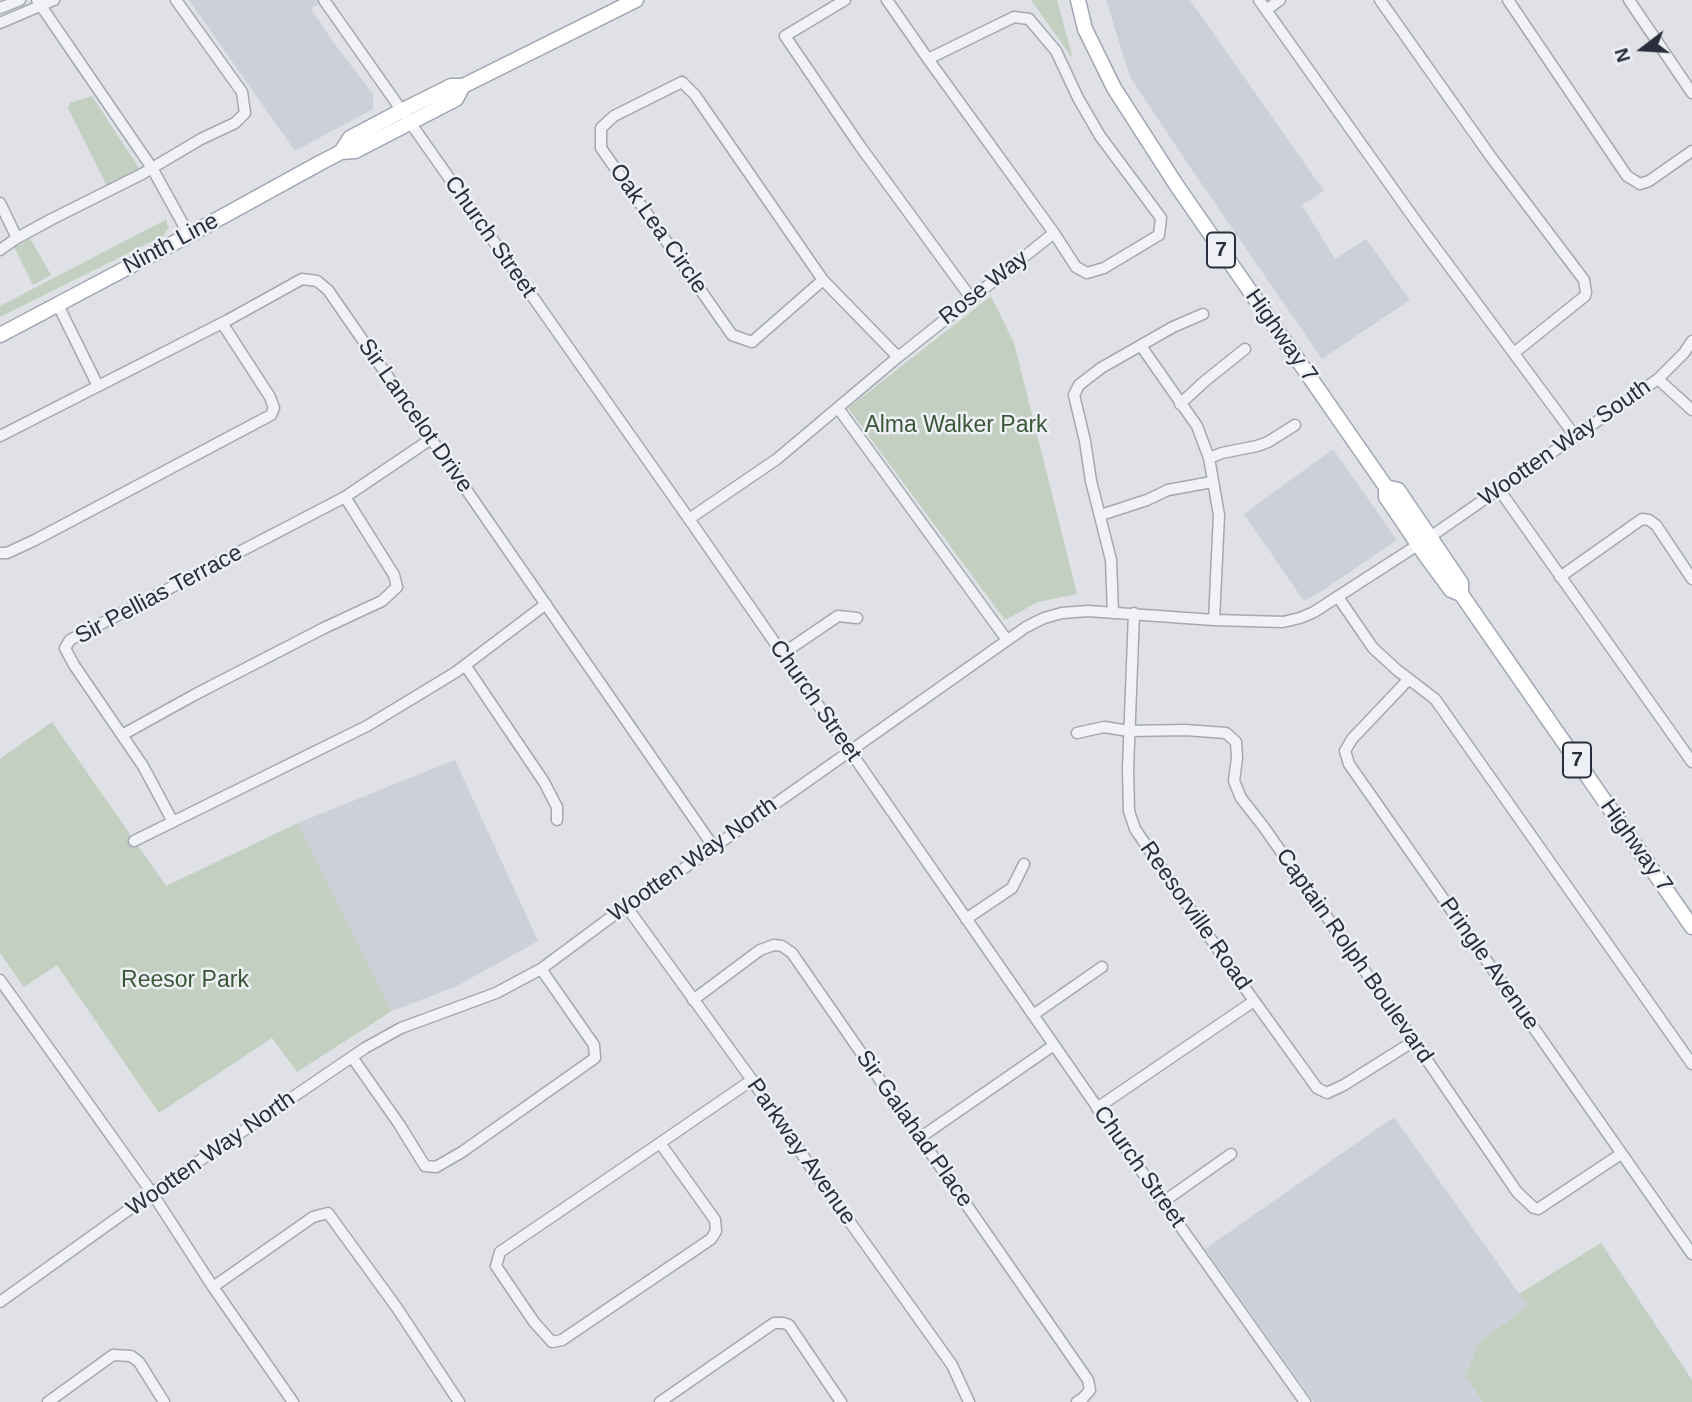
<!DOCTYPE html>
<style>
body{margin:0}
#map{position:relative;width:1692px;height:1402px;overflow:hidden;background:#dfe1e7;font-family:Helvetica,sans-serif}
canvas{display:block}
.north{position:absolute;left:1608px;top:14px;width:70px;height:70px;-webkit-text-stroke:5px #eef0f5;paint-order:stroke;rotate:253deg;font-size:19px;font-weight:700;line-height:28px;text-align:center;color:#292e3c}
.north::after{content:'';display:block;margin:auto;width:24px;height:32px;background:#292e3c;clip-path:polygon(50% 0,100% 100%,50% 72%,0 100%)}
</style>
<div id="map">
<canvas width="1692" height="1402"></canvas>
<div class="north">N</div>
</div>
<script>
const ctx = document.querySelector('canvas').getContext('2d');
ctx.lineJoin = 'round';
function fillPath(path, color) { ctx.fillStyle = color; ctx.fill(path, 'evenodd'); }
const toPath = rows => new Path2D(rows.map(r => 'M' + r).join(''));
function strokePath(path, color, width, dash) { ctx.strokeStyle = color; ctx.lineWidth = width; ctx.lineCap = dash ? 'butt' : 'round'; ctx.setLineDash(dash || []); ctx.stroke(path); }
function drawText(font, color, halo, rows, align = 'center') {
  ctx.font = font + ' Helvetica,sans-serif'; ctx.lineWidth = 5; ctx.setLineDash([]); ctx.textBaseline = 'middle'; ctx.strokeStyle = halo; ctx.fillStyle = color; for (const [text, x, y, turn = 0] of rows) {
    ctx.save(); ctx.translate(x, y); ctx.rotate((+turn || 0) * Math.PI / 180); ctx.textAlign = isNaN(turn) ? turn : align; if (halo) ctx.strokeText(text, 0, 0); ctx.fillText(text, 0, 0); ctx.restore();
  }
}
fillPath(toPath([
 [189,0,324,0,311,9,334,43,373,94,373,109,295,151],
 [1106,0,1190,0,1324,191,1302,205,1335,259,1366,239,1410,300,1322,359,1190,167,1130,77],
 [1333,449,1397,540,1322,591,1304,601,1244,514],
 [455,760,538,941,457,986,392,1011,298,823],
 [1394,1117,1528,1306,1478,1343,1465,1377,1483,1402,1314,1402,1205,1249]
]), '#cdd0d8');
fillPath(toPath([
 [1031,0,1057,0,1073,59],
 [92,96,141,171,108,188,68,108,70,103],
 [167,219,167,225,169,227,163,236,0,317,0,306],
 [30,238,51,275,33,285,14,247,22,244],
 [991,296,1014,343,1077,594,1038,602,1005,620,848,408],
 [52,722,166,886,298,823,392,1011,297,1072,272,1038,159,1113,57,965,24,987,0,953,0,759],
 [1601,1243,1692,1380,1692,1402,1483,1402,1465,1377,1478,1343,1528,1306,1519,1294]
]), '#c3d0c1');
const minor = toPath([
 [37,0,152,168,189,235],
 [324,0,689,519,1163,1202,1305,1402],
 [845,0,785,36,860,146,971,298],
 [887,0,928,59,1054,233,1076,267,1087,273,1104,268,1159,235,1161,218,1100,136,1078,98,1056,51,1029,19,1014,17,928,59],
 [1259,0,1418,224,1575,436],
 [1380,0,1491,157,1584,280,1586,292,1585,296,1514,353],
 [1508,0,1627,176,1640,184,1649,181,1692,151],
 [1629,0,1692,93],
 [0,8,20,0],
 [1266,10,1280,0],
 [0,23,54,0],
 [0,203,17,238],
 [0,250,17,238,52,219,142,174,201,139,235,123,245,113,242,92,176,0],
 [823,280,695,95,682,82,614,116,601,128,601,148,732,335,752,342,823,280,898,357],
 [58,305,98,386],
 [1141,346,1197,426,1209,458,1219,515,1214,620],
 [1658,379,1692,410],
 [1180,404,1205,381,1245,349],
 [838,408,1007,640],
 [0,436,228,320,302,279,317,281,328,290,713,846],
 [1209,458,1222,453,1257,446,1268,442,1295,425],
 [1498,488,1692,762],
 [1101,515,1147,500,1168,490,1212,482],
 [689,519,777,459,898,357,1054,233],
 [0,553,7,553,35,540,271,415,274,408,270,397,222,323],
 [1560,577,1642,519,1649,520,1656,525,1692,579],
 [1338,597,1373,648,1397,670,1435,699,1692,1064],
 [1113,613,1111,560,1091,481,1085,441,1074,395,1079,385,1101,368,1173,327,1203,314],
 [1134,613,1128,769,1129,811,1135,829,1242,984,1317,1088,1327,1093,1344,1085,1414,1041],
 [782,654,838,616,857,618],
 [465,665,544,782,557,807,557,820],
 [1409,679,1352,739,1345,751,1349,764,1692,1254],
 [1077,733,1104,727,1129,731,1185,730,1226,733,1236,742,1237,758,1234,781,1241,798,1263,826,1414,1041,1517,1192,1534,1208,1538,1209,1621,1154],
 [122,735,196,694,324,628,382,601,397,587,394,575,345,497],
 [173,822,143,766,74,665,65,648,70,640,345,497,431,439],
 [134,841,367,726,456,672,546,604],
 [626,906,752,1080,812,1169,952,1365,969,1402],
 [966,919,1012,888,1024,864],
 [0,980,152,1193,213,1287,293,1402],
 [693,1000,760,950,774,945,782,946,792,953,1088,1380,1090,1390,1083,1398,1077,1402],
 [1033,1015,1102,967],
 [352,1057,399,1124,425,1166,436,1167,462,1152,595,1058,594,1045,541,969],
 [1097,1108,1254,1001],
 [921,1137,1054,1045],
 [660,1143,500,1252,496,1266,534,1322,552,1342,562,1340,711,1239,716,1231,715,1220,660,1143,752,1080],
 [1163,1202,1231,1154],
 [213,1287,313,1217,328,1213,397,1308,459,1402],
 [0,1302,152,1193,365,1048,401,1028,496,993,541,969,626,906,663,883,1026,627,1044,618,1062,613,1088,611,1214,620,1283,622,1300,618,1314,612,1430,537,1658,379,1684,353,1692,341],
 [48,1402,113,1355,131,1356,139,1362,164,1402],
 [660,1402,774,1323,783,1323,789,1325,841,1402]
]);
const major = toPath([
 [1078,0,1085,29,1114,88,1177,186,1386,487,1386,497,1426,556,1451,590,1461,594],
 [341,152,350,138,401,111,451,86,463,86,636,0],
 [0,335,189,235,318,164,341,152,355,151,456,99,463,86],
 [1386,487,1398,490,1461,583,1461,594,1692,927]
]);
strokePath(minor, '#a5a8b0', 13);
strokePath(major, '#9fa5b1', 17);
strokePath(minor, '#f1f2f5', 10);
strokePath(major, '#fff', 14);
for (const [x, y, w] of [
 [1221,250,28],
 [1577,760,28]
]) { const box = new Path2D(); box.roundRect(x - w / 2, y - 17.5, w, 35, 5); ctx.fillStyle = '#eef0f5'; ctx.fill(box); strokePath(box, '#292e3c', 2); }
drawText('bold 21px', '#292e3c', null, [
 ["7",1221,250],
 ["7",1577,760]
]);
drawText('23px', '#292e3c', '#eef0f5', [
 ["Oak Lea Circle",658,229,55],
 ["Church Street",490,237,55],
 ["Ninth Line",171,244,-28],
 ["Rose Way",984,288,-38],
 ["Highway 7",1281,336,55],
 ["Sir Lancelot Drive",415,416,55],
 ["Wootten Way South",1565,443,-35],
 ["Sir Pellias Terrace",159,595,-28],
 ["Church Street",815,701,55],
 ["Highway 7",1636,846,55],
 ["Wootten Way North",693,860,-35],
 ["Reesorville Road",1195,916,55],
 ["Captain Rolph Boulevard",1354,956,55],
 ["Pringle Avenue",1489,964,55],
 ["Sir Galahad Place",914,1129,55],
 ["Parkway Avenue",801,1152,55],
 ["Wootten Way North",211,1154,-35],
 ["Church Street",1139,1167,55]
]);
drawText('23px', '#3a5738', '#eef0f5', [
 ["Alma Walker Park",956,426],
 ["Reesor Park",185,981]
]);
</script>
